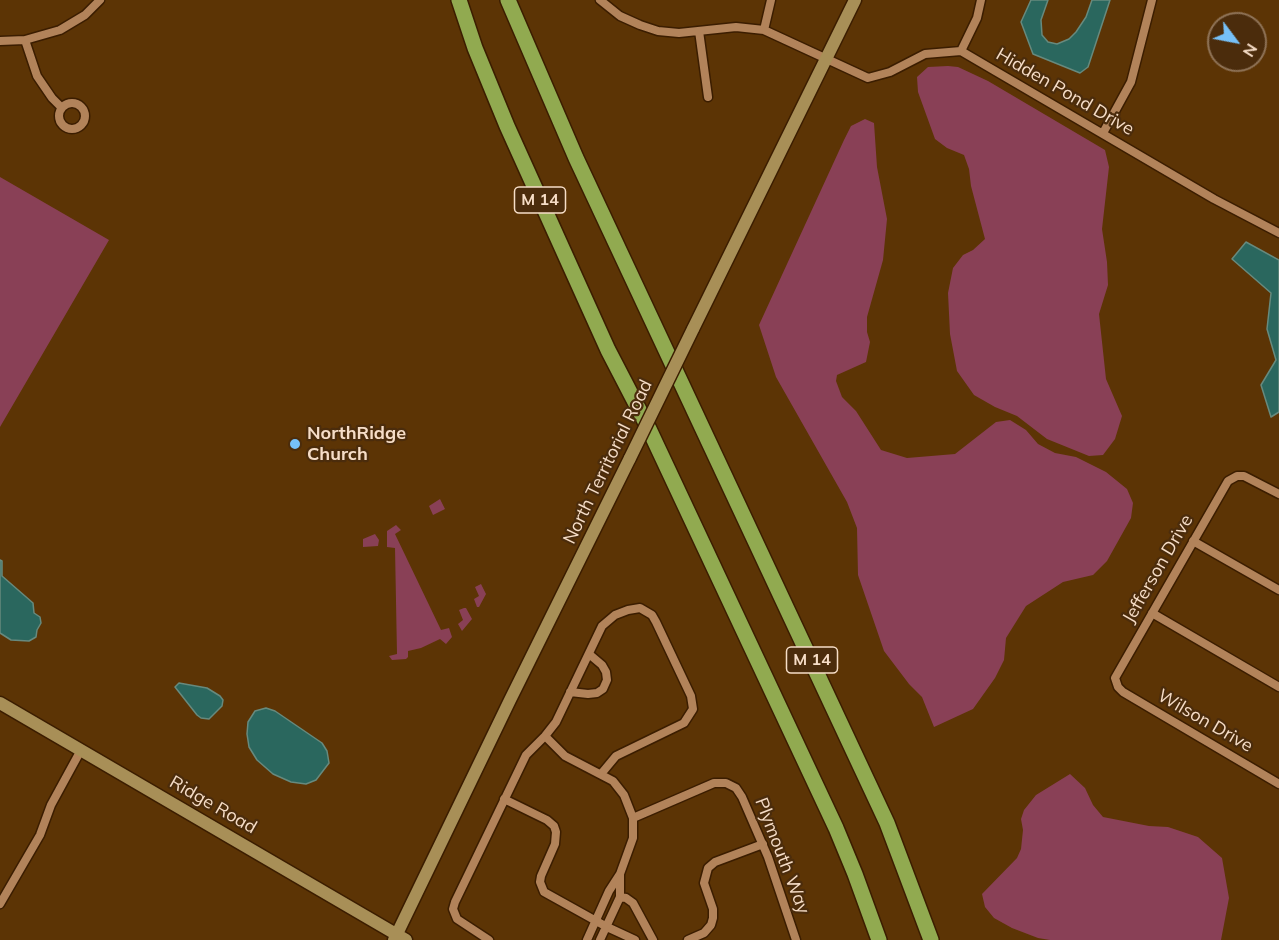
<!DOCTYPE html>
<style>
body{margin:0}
#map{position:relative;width:1279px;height:940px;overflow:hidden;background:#5c3405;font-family:Mulish,sans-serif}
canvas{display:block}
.north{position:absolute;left:1207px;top:12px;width:60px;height:60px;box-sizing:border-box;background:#4b2c0c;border:2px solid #8f7357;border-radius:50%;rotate:122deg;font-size:16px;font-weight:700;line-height:24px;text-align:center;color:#f6ddc7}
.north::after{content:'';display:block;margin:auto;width:21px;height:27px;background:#76c0f7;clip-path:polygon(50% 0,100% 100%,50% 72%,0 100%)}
</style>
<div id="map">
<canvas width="1279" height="940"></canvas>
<div class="north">N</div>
</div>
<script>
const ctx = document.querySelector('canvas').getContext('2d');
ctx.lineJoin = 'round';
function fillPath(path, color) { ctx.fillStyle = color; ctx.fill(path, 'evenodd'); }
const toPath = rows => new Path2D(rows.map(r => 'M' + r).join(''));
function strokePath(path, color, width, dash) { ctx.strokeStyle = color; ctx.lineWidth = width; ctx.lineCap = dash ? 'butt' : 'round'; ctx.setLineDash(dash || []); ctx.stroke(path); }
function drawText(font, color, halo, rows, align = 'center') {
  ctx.font = font + ' Mulish,sans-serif'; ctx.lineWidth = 4.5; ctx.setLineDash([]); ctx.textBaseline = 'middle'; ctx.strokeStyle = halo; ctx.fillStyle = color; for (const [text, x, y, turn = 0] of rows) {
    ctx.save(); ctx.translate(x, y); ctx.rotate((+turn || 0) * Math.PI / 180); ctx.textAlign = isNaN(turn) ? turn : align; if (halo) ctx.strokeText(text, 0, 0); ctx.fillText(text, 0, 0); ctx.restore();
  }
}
fillPath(toPath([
 [948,66,958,67,988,81,1105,150,1109,167,1102,229,1107,262,1108,285,1099,314,1106,379,1122,416,1115,439,1103,455,1089,456,1047,439,1017,416,995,407,974,395,957,371,950,334,948,293,953,268,963,255,973,250,985,239,971,186,969,169,964,155,947,148,935,139,918,92,917,77,928,67],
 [865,119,874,123,877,167,887,219,883,260,867,317,867,332,870,342,866,362,837,375,836,381,842,397,856,411,881,450,907,458,955,454,996,422,1010,420,1026,430,1038,444,1055,453,1076,457,1106,472,1127,489,1133,503,1131,518,1107,561,1093,575,1063,582,1026,606,1006,638,1004,660,995,678,973,709,934,727,922,697,909,684,884,651,858,575,857,528,847,502,776,377,759,325,844,140,851,126],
 [0,177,109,240,0,427],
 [440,499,445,509,433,515,429,506],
 [396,525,401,530,395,534,441,630,449,628,452,637,446,644,440,639,421,648,408,651,408,657,406,659,392,660,389,656,397,654,395,548,387,547,387,531],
 [375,534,379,540,378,546,363,547,363,539],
 [481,584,486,594,479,607,477,607,474,599,479,596,475,587],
 [464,608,466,608,472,619,462,631,458,624,463,620,459,610],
 [1070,774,1085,788,1093,805,1103,817,1149,826,1168,827,1198,837,1222,858,1229,898,1221,940,1050,940,1038,938,1012,928,994,918,985,907,982,894,1017,858,1021,849,1023,830,1021,819,1024,810,1036,795]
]), '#894056');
const water = toPath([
 [1031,0,1048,0,1041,20,1042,35,1048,42,1057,44,1069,39,1076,32,1086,17,1092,0,1110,0,1088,67,1080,73,1033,54,1021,22,1031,0],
 [1246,242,1279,260,1279,412,1271,417,1261,385,1276,360,1267,329,1271,293,1232,259,1246,242],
 [0,560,2,561,2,576,33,603,34,613,40,617,41,623,37,630,36,637,29,641,11,640,0,633,0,560],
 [179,683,207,688,220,696,223,700,222,706,209,719,201,718,197,715,175,687,179,683],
 [266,708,275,711,322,743,327,751,329,763,316,780,306,784,291,782,273,774,257,760,249,747,247,734,248,722,255,711,266,708]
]);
fillPath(water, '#2a675e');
strokePath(water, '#678a7e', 1.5);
const street = toPath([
 [600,0,620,16,640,25,658,31,679,33,736,27,764,30,868,78,890,72,925,54,961,51,1214,199,1279,233],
 [764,30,771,0],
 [699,31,708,97],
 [25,40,37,76,52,98,62,108],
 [0,41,25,40,60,30,85,15,100,0],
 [961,51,977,18,981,0],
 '59 116a13 13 0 1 1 26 0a13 13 0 1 1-26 0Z',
 [1103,133,1131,82,1152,0],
 [1279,494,1244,476,1237,476,1228,481,1115,678,1118,687,1123,692,1279,784],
 [1193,541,1279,590],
 [1152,613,1279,687],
 [570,692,588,694,597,693,603,689,607,680,606,672,602,665,589,654],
 [545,736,565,756,613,781,624,795,633,818,633,838,620,874,609,891,587,940],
 [504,799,547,820,554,826,556,832,555,844,541,876,540,882,544,892,607,927,635,940],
 [633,818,714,783,726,783,736,788,742,797,768,857,796,940],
 [620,897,626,898,633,903,653,940],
 [0,904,40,835,51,805,81,750],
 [489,940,457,919,453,909,455,902,526,755,545,736,556,722,602,626,615,615,628,610,640,608,652,615,656,622,691,696,693,709,684,723,616,756,601,774],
 [600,940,620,897,620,875],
 [688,940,704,933,711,925,713,918,713,909,704,883,708,868,715,862,763,844]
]);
const secondary = toPath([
 [693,329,855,0],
 [0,703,406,940],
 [394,940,510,700,630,458]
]);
const highway = toPath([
 [459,0,475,48,507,126,608,350,649,429,836,828,855,874,879,940],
 [508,0,576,158,887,823,931,940]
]);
strokePath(street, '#3b1d00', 11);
strokePath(secondary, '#3b1d00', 15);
strokePath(highway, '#3b1d00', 18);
strokePath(street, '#b2835a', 8);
strokePath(secondary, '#a88f57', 12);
strokePath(highway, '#91aa50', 15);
const secondaryBridge = toPath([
 [630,458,693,329]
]);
strokePath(secondaryBridge, '#3b1d00', 15, []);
strokePath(secondaryBridge, '#a88f57', 12);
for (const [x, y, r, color] of [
 [295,444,6,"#76c0f7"]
]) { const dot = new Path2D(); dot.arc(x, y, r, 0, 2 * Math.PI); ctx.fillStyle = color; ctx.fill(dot); strokePath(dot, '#4b2c0c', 2); }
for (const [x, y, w] of [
 [540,200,51],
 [812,660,51]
]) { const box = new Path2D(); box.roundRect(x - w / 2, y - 13, w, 26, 4.5); ctx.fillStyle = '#4b2c0c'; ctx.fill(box); strokePath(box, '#f6ddc7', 1.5); }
drawText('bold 16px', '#f6ddc7', null, [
 ["M 14",540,200],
 ["M 14",812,660]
]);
drawText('18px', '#f6ddc7', '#4b2c0c', [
 ["Hidden Pond Drive",1065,92,30],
 ["North Territorial Road",608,462,-64],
 ["Jefferson Drive",1158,569,-60],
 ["Wilson Drive",1205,721,30],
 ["Ridge Road",213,805,30],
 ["Plymouth Way",782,856,69]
]);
drawText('bold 18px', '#f6ddc7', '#4b2c0c', [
 ["NorthRidge",307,434],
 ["Church",307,455]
], 'left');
</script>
